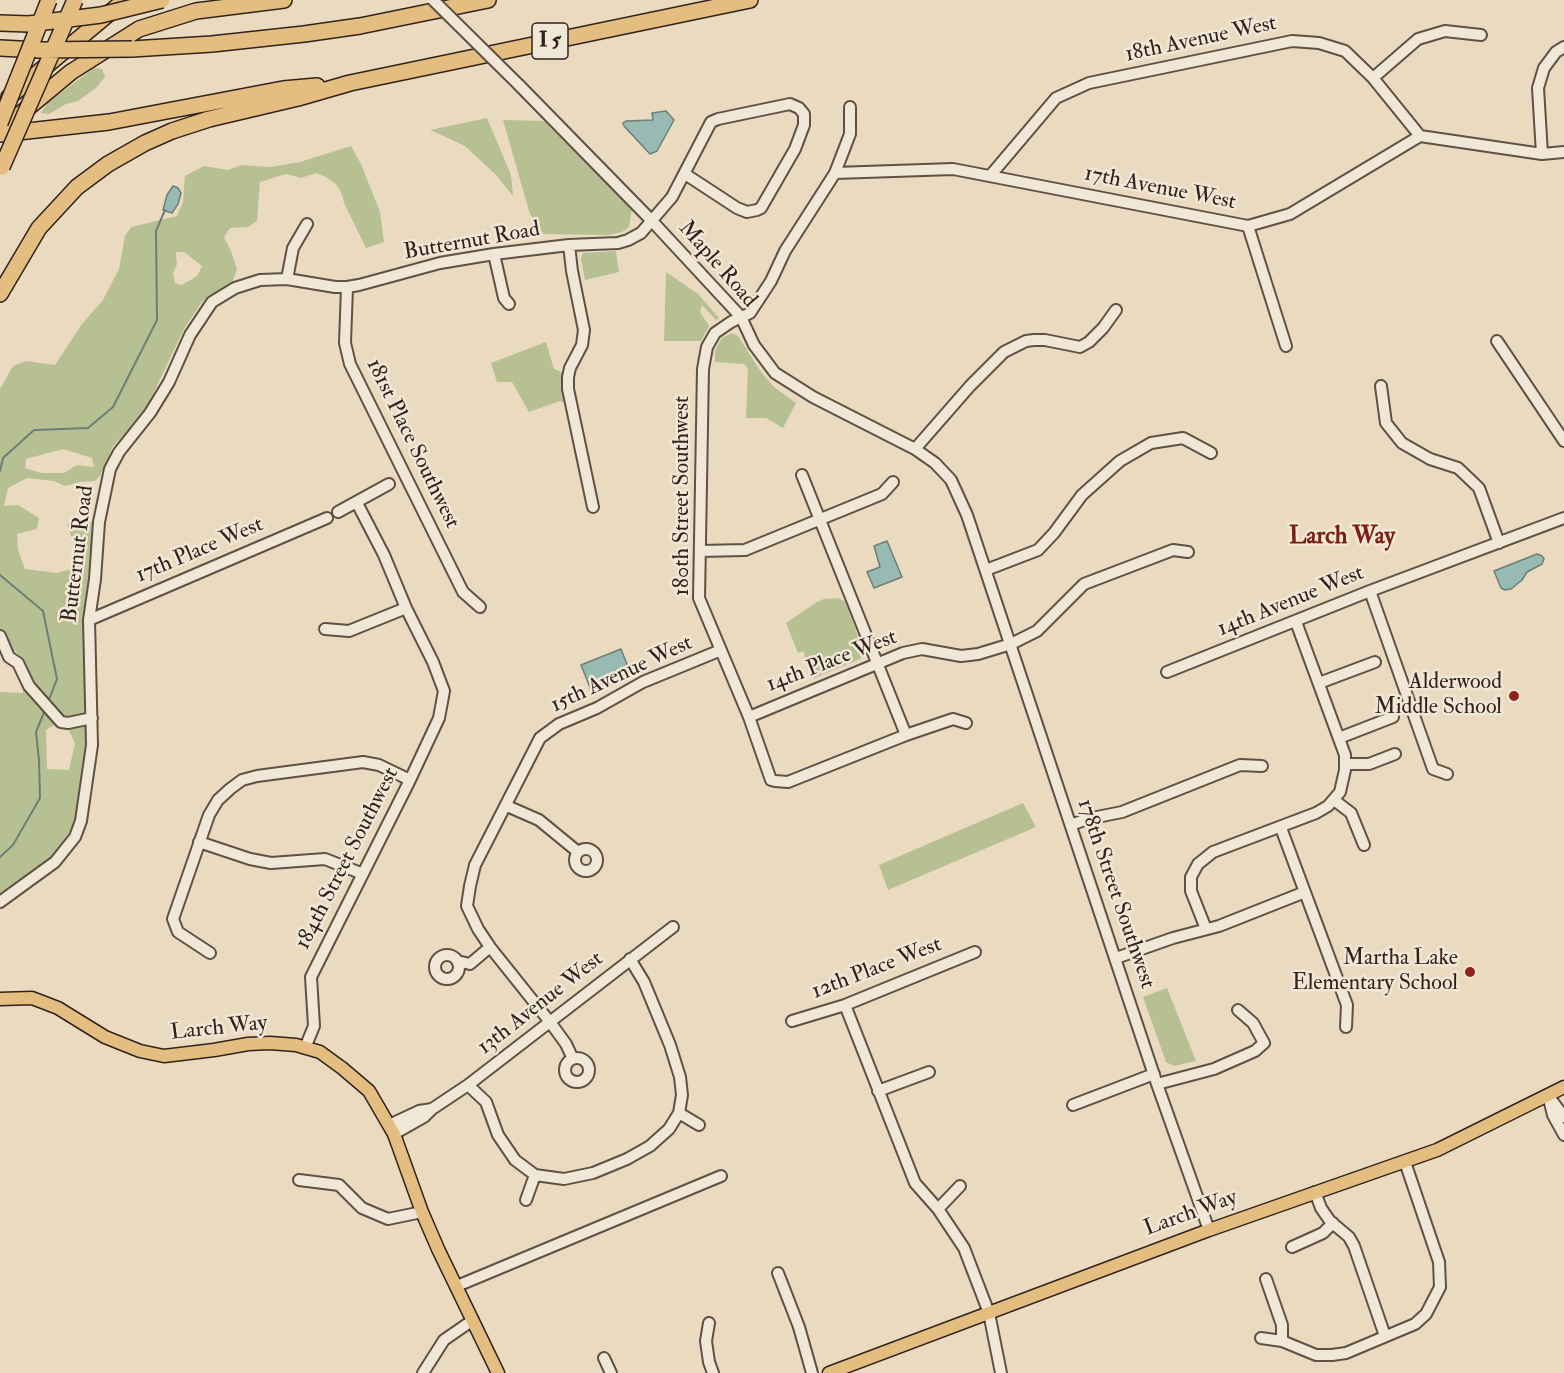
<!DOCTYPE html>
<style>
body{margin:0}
canvas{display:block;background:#e9dac0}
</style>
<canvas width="1564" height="1373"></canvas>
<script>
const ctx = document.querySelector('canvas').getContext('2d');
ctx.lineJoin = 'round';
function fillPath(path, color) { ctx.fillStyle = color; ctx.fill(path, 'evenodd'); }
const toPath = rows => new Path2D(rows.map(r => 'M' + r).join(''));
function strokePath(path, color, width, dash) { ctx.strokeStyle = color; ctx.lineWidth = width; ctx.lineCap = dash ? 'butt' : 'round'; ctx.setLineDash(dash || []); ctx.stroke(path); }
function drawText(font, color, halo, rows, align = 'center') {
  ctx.font = font + ' "IM FELL Double Pica",serif'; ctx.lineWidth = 5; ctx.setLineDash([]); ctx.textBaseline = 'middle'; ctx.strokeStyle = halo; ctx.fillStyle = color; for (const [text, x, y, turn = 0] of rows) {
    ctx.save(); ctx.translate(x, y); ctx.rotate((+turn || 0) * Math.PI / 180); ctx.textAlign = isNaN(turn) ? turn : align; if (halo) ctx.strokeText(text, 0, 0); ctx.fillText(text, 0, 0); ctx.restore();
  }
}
fillPath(toPath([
 [94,68,102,69,105,77,96,88,78,101,66,104,49,114,41,113,47,103],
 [487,118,511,175,513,196,496,175,465,146,430,130],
 [503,120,544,121,632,209,629,227,622,232,608,235,540,234,529,211],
 [351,146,361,164,380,212,384,242,366,248,344,203,342,194,336,184,326,177,316,173,301,178,286,174,260,182,257,221,248,227,230,228,224,237,231,251,237,269,232,283,208,296,201,303,184,329,143,415,113,446,100,476,95,481,80,482,65,486,54,481,27,478,8,488,4,506,18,505,39,518,37,529,17,534,18,550,25,569,57,573,71,569,75,548,67,524,83,519,95,524,87,744,77,819,50,864,0,895,0,692,23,693,23,658,0,638,0,389,13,366,26,361,55,365,82,324,103,300,119,269,125,236,131,227,177,216,183,202,185,176,204,166,228,170,241,165,271,167,300,162],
 [176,252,184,252,202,266,197,276,182,285,175,283,173,274,177,264],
 [63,449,92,458,94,467,77,465,64,473,41,473,25,468,26,459],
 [57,723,67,726,75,743,69,770,47,769,46,730],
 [616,251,619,272,585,280,581,258,583,253],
 [666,272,698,294,719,318,716,320,702,305,700,312,709,326,701,341,664,341],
 [732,333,738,336,761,372,774,387,796,403,783,428,766,418,746,418,748,369,744,364,715,362,715,351,718,344,722,338],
 [546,342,554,369,564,373,568,404,560,401,529,412,512,382,497,382,491,363],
 [839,598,845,602,864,652,860,659,814,678,803,651,798,653,786,623,817,602,824,599],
 [1023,803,1036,827,888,890,879,865],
 [1167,988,1196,1061,1174,1066,1166,1062,1143,997]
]), '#b6c093');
const water = toPath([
 [666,111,674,120,657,151,650,154,624,126,623,123,626,121,653,120,652,113,666,111],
 [173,186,178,188,181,193,178,204,172,213,163,210,167,195,173,186],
 [887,541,902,577,874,588,867,572,880,567,874,546,887,541],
 [1537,554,1542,556,1544,559,1542,564,1527,572,1522,580,1511,589,1505,590,1501,588,1494,571,1537,554],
 [621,649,630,672,593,695,581,665,621,649]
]);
fillPath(water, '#97bbb2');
strokePath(water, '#6e7e76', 1.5);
strokePath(toPath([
 [0,471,3,458,34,430,88,428,113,407,157,320,156,231,165,210],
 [0,575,43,611,57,679,48,702],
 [0,857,13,845,40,798,39,760,36,732,45,710]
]), '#6e7e76', 2);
const minor = toPath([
 [1373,78,1418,39,1445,31,1481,35],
 [519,85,652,221,741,317,754,345,775,373,813,397,915,449,935,463,951,480,967,515,1157,1084,1209,1230],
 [1542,154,1538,88,1544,68,1556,52,1564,47],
 [835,173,850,134,850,107],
 [990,176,1056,98,1089,83,1292,41,1319,43,1345,51,1373,78,1420,136],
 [1248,226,1286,346],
 [569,245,572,271,584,330,582,345,570,368,568,377,568,389,593,507],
 [494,254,504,298,509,304],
 [287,279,293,248,307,224],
 [347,287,345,343,350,364,463,592,480,607],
 [1497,341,1564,441],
 [1381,386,1386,423,1402,443,1430,459,1458,468,1479,488,1499,543],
 [915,449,970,386,1004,352,1026,341,1034,340,1045,340,1080,347,1089,342,1103,328,1116,310],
 [802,475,906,735],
 [338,512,389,484],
 [700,551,745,550,882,494,893,482],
 [986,570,1038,550,1054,533,1082,495,1120,461,1151,443,1183,438,1211,453],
 [1370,591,1433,769,1447,774],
 [89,620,327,518],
 [325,629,349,631,406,608],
 [0,636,9,657,18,663,29,686,61,722,68,723,92,718],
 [1167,672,1370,591,1564,518],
 [1319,683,1375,662],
 [749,717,903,653,922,649,961,656,978,654,1011,644,1037,631,1084,584,1173,550,1188,552],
 [966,723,953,719,906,735,788,782,775,781,771,780,749,717,699,598,703,369,707,347,715,333,731,322,750,313,771,281,785,251,835,173,953,169,1248,226,1290,214,1420,136,1542,154,1564,152],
 [1339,738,1393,717],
 [1345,764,1369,764,1395,754],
 [1334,800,1351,813,1364,845],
 [507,806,539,820,578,852],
 [1071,825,1087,819,1122,812,1240,765,1262,766],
 [1281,828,1347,1005,1346,1027],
 [199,842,250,859,271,863,325,859,363,874],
 '575 860a11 11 0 1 1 22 0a11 11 0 1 1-22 0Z',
 [0,902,55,862,75,837,81,821,92,745,89,620,95,579,99,522,110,469,119,452,150,413,169,382,190,335,212,302,235,288,260,280,287,279,335,287,347,287,359,285,440,263,494,254,569,245,618,243,628,240,641,233,672,197,711,122,718,119,790,104,799,108,804,114,804,125,795,149,761,208,757,210,747,212,737,208,685,174],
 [1206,929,1191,891,1191,877,1198,864,1213,852,1316,813,1328,806,1340,792,1345,770,1345,755,1296,622],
 [210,953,178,932,173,919,209,815,218,800,230,789,242,780,257,776,363,762,379,765,410,780],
 '435 967a12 12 0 1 1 24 0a12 12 0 1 1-24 0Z',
 [1116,958,1173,938,1219,926,1305,892],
 [457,961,470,964,490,947],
 [845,1005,915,1183,938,1209,964,1248,989,1313,1001,1373],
 [792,1021,845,1005,975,952],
 [305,1048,314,1026,311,977,410,780,439,718,444,691,433,662,406,608,384,555,357,503],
 '565 1070a12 12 0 1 1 24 0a12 12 0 1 1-24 0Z',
 [573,1059,566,1044,550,1022,490,947,478,929,467,906,470,886,475,865,540,738,559,724,597,708,643,682,721,650],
 [1157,1084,1214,1069,1255,1051,1264,1043,1253,1023,1238,1010],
 [468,1085,486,1102,498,1135,515,1160,535,1175,526,1200],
 [878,1091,929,1072],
 [1548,1095,1553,1115,1564,1135],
 [1550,1098,1564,1117],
 [1073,1105,1154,1074],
 [679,1113,699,1125],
 [389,1125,419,1111,432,1109],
 [394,1134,424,1117,432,1109,468,1085,673,927],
 [535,1175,564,1179,593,1173,627,1159,650,1146,669,1129,679,1113,682,1095,680,1077,670,1045,644,982,630,959],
 [299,1180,339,1185,362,1208,388,1219,422,1212],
 [1315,1192,1321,1208,1330,1221,1349,1237,1354,1246,1385,1336],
 [938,1209,960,1186],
 [1292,1247,1323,1233,1333,1223],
 [778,1273,799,1327,812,1373],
 [1266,1279,1282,1325,1282,1341],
 [457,1286,721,1176],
 [709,1323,706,1341,709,1362,713,1373],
 [1261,1338,1282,1341,1316,1355,1332,1355,1346,1353,1415,1324,1426,1314,1440,1287,1439,1262,1405,1162],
 [604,1358,611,1373],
 [423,1373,444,1340,473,1320]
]);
const major = toPath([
 [0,999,32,998,58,1008,105,1037,140,1051,164,1056,214,1050,248,1044,270,1043,296,1045,320,1052,342,1068,369,1091,394,1134,422,1212,438,1249,498,1373],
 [829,1373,1209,1230,1437,1150,1564,1087]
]);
const highway = toPath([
 [0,23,29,24],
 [0,48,38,50],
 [132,49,212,44,304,34,360,26,488,0],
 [9,97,125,0],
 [0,131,71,72,139,29,196,11,284,0],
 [0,134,109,122,283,89,317,86],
 [0,294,39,228,77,187,108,164,145,143,172,131,209,119,298,98,350,83,750,0]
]);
strokePath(minor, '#5f5144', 14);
strokePath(major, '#31231b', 15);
strokePath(highway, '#31231b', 18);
strokePath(minor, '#f1e7d6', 10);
strokePath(major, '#e4bd80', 12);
strokePath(highway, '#e4bd80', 15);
const minorBridge = toPath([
 [433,0,519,85]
]);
const highwayBridge = toPath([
 [29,24,101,15,162,0],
 [38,50,132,49],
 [0,123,49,0],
 [2,167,75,0]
]);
strokePath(minorBridge, '#5f5144', 14, []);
strokePath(highwayBridge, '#31231b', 18, []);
strokePath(minorBridge, '#f1e7d6', 10);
strokePath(highwayBridge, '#e4bd80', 15);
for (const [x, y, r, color] of [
 [1514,696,6,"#8f2418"],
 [1470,972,6,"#8f2418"]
]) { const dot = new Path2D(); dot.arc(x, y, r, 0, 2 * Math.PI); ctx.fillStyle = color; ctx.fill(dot); strokePath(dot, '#f1e7d6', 2); }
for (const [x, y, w] of [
 [550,41,36]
]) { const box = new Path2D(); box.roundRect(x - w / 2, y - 18, w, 36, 4.5); ctx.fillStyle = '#f1e7d6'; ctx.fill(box); strokePath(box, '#31231b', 1.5); }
drawText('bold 21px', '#31231b', null, [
 ["I 5",550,41]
]);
drawText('22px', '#31231b', '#f1e7d6', [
 ["18th Avenue West",1201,40,-12],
 ["17th Avenue West",1160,189,11],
 ["Butternut Road",472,242,-10],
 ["Maple Road",717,265,49],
 ["181st Place Southwest",412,444,64],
 ["180th Street Southwest",683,496,-90],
 ["17th Place West",200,551,-23],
 ["Butternut Road",79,554,-83],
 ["14th Avenue West",1291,602,-22],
 ["14th Place West",832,662,-21],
 ["15th Avenue West",622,675,-25],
 ["184th Street Southwest",348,859,-63],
 ["178th Street Southwest",1115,894,71],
 ["12th Place West",877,969,-21],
 ["13th Avenue West",541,1004,-38],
 ["Larch Way",219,1029,-6],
 ["Larch Way",1191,1214,-20]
]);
drawText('22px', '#31231b', '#f1e7d6', [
 ["Alderwood",1502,683],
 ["Middle School",1502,708],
 ["Martha Lake",1458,959],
 ["Elementary School",1458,984]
], 'right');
drawText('bold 24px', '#7a1f14', '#f1e7d6', [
 ["Larch Way",1342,538]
]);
</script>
